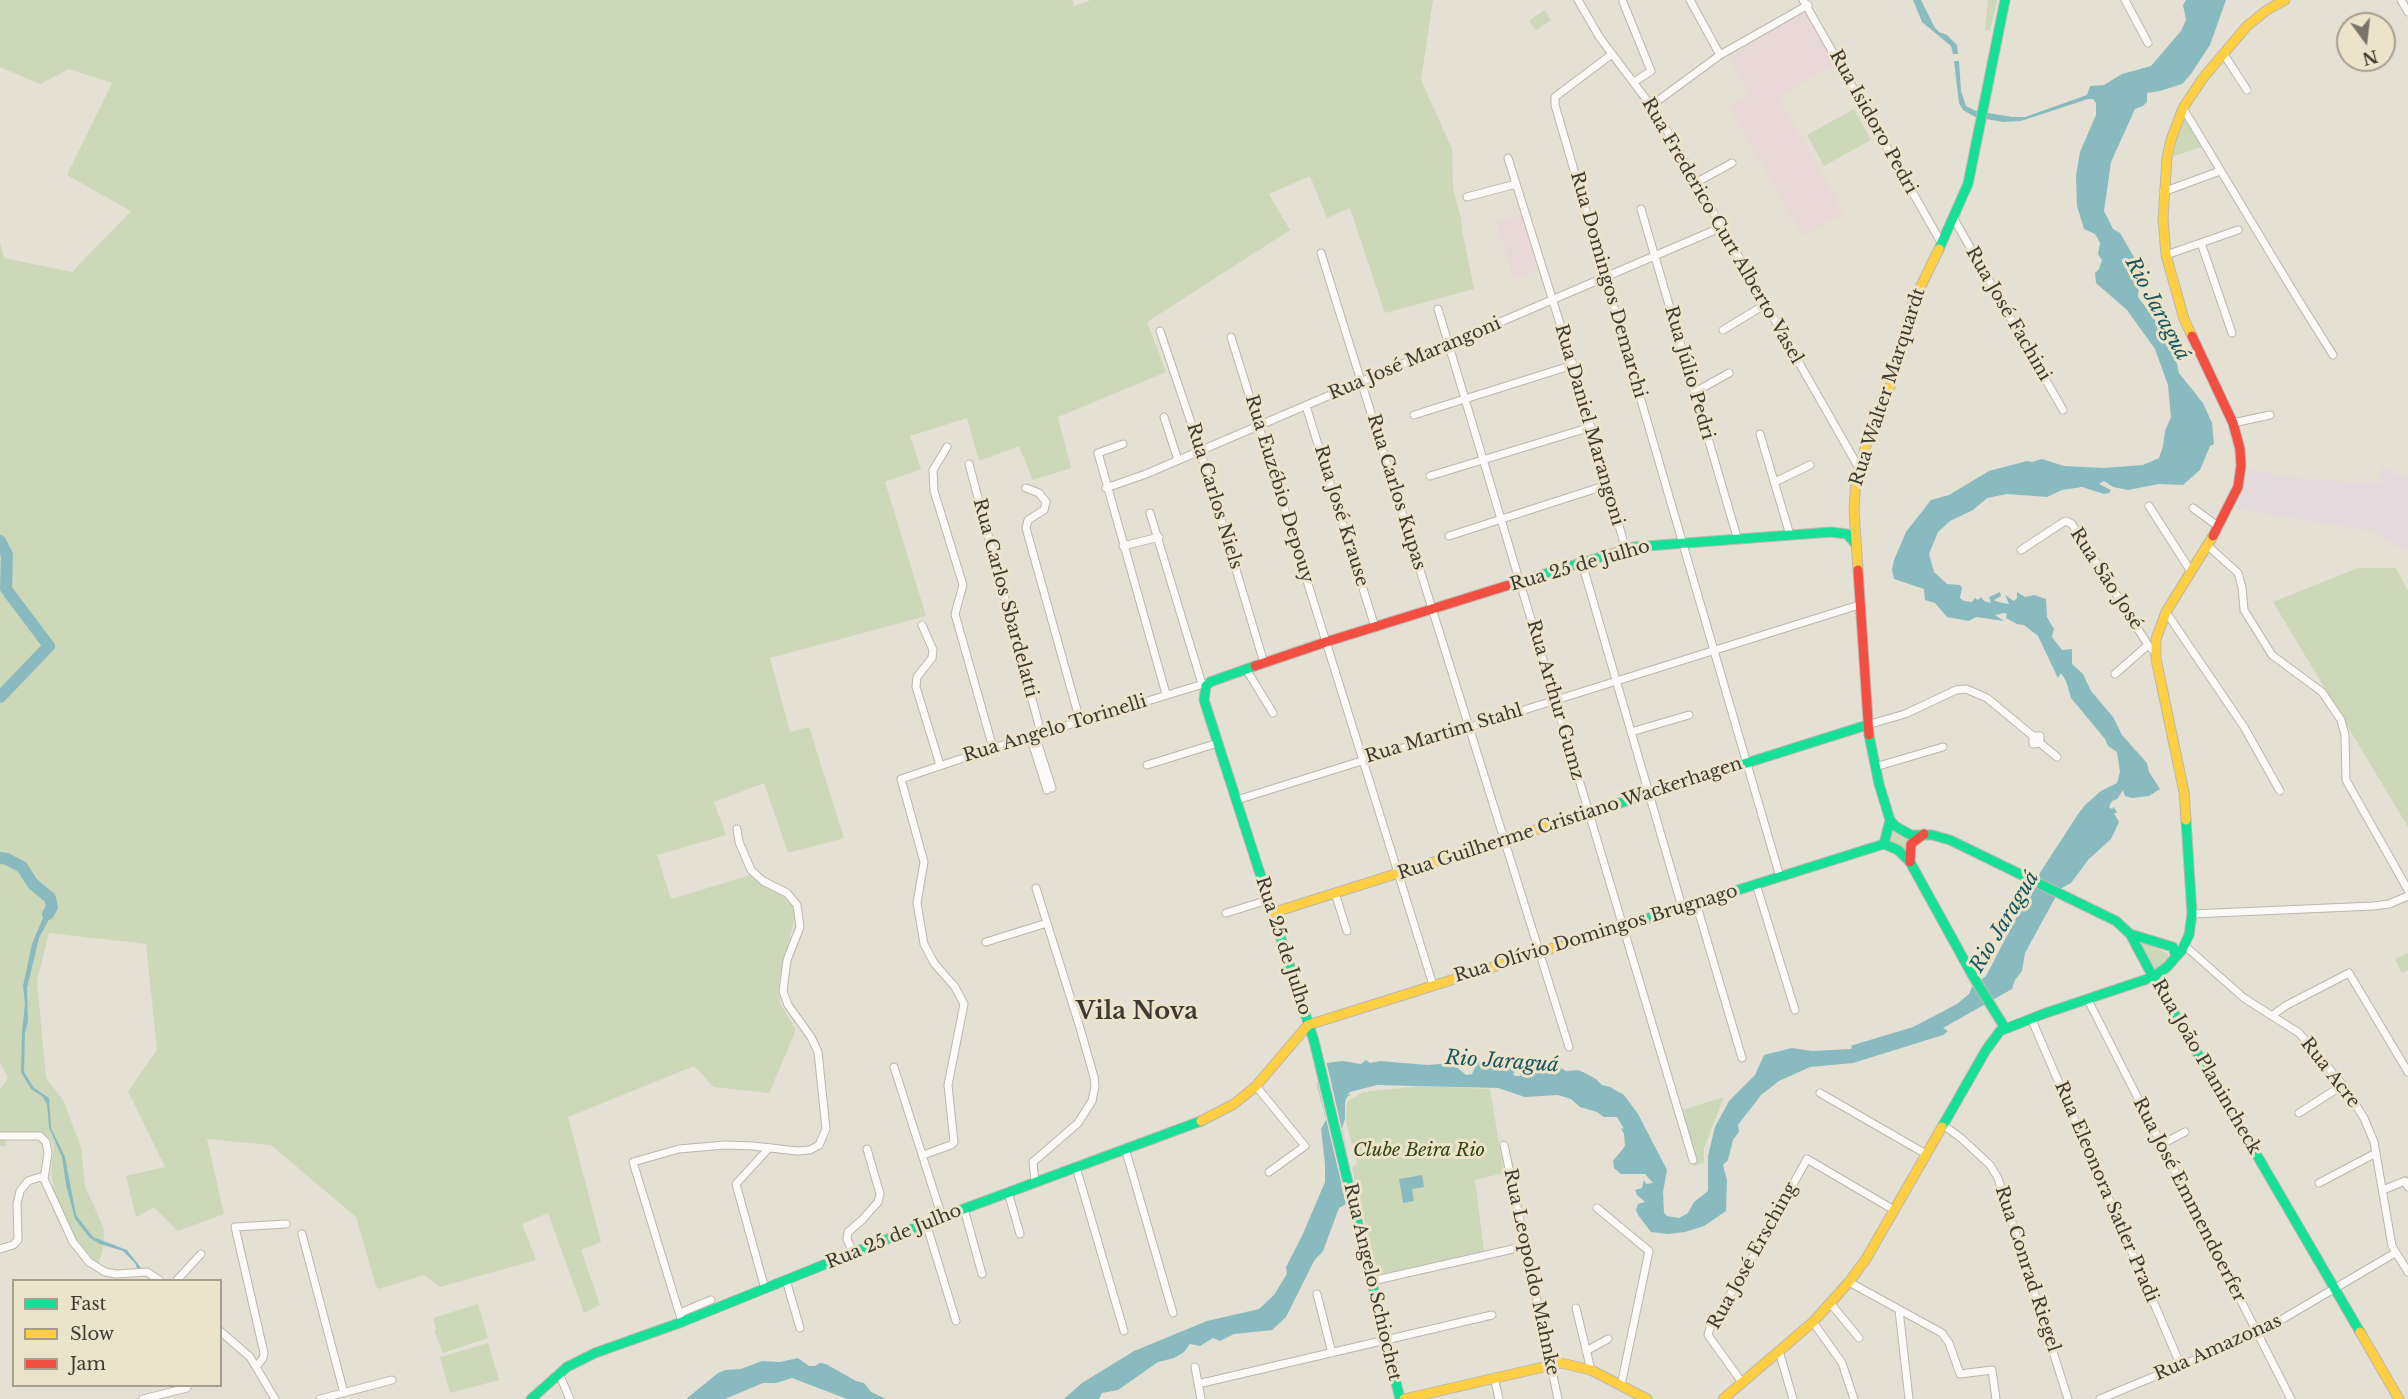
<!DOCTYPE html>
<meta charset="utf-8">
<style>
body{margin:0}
#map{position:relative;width:2408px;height:1399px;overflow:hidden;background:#e4e0d3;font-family:"Libre Baskerville",serif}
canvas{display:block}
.legend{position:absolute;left:12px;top:1279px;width:210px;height:108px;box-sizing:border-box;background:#ece3cb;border:2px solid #a69f8d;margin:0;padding:8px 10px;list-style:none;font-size:18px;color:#3e3a31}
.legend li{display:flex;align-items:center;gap:12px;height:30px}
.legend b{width:30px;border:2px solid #a69f8d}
.north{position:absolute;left:2336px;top:12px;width:60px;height:60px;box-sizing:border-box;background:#ece3cb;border:2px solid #a69f8d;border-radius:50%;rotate:165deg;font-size:16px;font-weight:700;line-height:24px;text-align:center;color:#3e3a31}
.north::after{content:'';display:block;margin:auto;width:21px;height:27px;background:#78746a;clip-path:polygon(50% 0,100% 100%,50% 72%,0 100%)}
</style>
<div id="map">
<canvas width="2408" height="1399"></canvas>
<ul class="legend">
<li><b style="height:8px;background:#16e098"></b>Fast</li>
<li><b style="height:8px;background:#ffcf43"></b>Slow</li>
<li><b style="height:8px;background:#f24e42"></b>Jam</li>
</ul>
<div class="north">N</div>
</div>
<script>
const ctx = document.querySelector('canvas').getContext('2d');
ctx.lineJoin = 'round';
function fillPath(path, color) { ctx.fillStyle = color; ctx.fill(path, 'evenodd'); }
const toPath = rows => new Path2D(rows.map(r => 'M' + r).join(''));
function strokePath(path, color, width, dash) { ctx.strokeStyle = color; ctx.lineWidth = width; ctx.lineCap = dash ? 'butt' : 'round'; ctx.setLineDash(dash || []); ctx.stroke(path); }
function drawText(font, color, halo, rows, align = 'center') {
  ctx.font = font + ' "Libre Baskerville",serif'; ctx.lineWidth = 6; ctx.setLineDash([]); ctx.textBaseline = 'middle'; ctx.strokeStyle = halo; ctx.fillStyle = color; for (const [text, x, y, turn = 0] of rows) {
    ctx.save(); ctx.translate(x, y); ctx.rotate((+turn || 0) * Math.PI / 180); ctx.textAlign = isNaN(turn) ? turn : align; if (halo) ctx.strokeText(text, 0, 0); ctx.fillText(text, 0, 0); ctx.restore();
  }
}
fillPath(toPath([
 [2382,467,2408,479,2408,553,2373,531,2236,509,2249,470,2301,479,2380,483]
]), '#e4d9dd');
fillPath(toPath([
 [1805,11,1836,64,1778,97,1844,213,1803,236,1729,107,1750,95,1729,57],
 [1522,215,1537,269,1513,280,1497,222]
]), '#e8d8d8');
fillPath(toPath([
 [0,0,1073,0,1074,6,1091,0,1433,0,1421,80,1452,149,1453,188,1461,219,1462,230,1474,289,1385,313,1350,208,1327,218,1310,176,1269,194,1290,230,1147,322,1166,372,1058,417,1071,468,1033,480,1019,446,979,461,967,418,910,436,921,469,885,482,926,616,770,658,790,732,809,727,844,838,788,853,764,783,714,802,726,835,657,855,671,899,751,875,782,896,792,906,795,917,779,981,780,1003,796,1030,769,1093,714,1087,694,1066,568,1117,601,1242,581,1250,600,1305,584,1313,548,1213,522,1224,536,1260,440,1287,424,1275,379,1289,376,1286,356,1217,271,1145,207,1139,224,1214,178,1231,154,1207,136,1217,126,1176,165,1167,128,1091,157,1050,146,944,49,933,37,981,46,1078,63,1100,81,1147,85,1186,104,1229,103,1249,98,1265,78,1241,64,1218,54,1192,51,1169,54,1147,51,1139,40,1132,4,1132,6,1146,0,1146,0,1090,8,1078,0,1062,0,243,4,258,72,272,131,211,67,175,112,83,69,69,40,84,0,67],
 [1988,0,1997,0,1990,31,1985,30],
 [1544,10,1551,20,1536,30,1529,21],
 [1854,109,1871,140,1824,166,1807,135],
 [2185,115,2204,146,2174,156,2177,137],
 [2358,568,2396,568,2408,591,2408,827,2273,602],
 [1891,827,1914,838,1906,855,1887,843],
 [2141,940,2168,954,2168,960,2156,970,2139,943],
 [2408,953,2408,970,2402,973,2395,959],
 [1420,1086,1490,1089,1504,1173,1475,1180,1484,1251,1378,1275,1352,1168,1357,1163,1346,1122,1347,1102,1363,1092],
 [1724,1097,1704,1148,1704,1163,1693,1166,1679,1111],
 [478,1304,488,1338,443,1353,434,1331,436,1330,433,1318],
 [488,1343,499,1380,450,1393,440,1357]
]), '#cdd8b8');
fillPath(toPath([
 [1913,0,1921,0,1935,28,1939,32,1947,35,1957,45,1958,54,1953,54,1951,46,1922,22],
 [2186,0,2226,0,2210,45,2191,74,2182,84,2160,91,2147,93,2147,102,2143,106,2135,109,2111,162,2104,211,2113,229,2120,233,2134,257,2139,282,2138,297,2153,317,2175,356,2179,373,2203,403,2212,423,2214,444,2210,446,2200,470,2183,485,2159,484,2128,490,2113,487,2104,481,2099,484,2111,490,2109,493,2104,494,2082,487,2062,490,2047,497,2007,494,1987,498,1973,510,1950,521,1938,532,1929,554,1934,572,1947,584,1960,585,1962,588,1960,598,1964,601,1972,602,1975,598,1978,600,1981,597,1984,601,1991,603,1989,597,2000,592,2001,596,1994,600,1998,602,2009,604,2005,595,2014,601,2017,598,2017,592,2025,597,2034,595,2046,599,2047,617,2054,629,2052,637,2062,650,2072,649,2072,664,2083,674,2091,691,2113,717,2122,735,2147,763,2149,772,2160,789,2149,796,2132,798,2125,796,2123,790,2117,799,2112,801,2109,807,2112,809,2114,807,2117,813,2114,813,2119,822,2111,839,2088,860,2071,883,2060,889,2025,953,2022,971,2015,980,2012,989,1943,1028,1948,1031,1943,1035,1853,1063,1810,1067,1779,1081,1761,1095,1738,1125,1739,1132,1733,1140,1728,1160,1723,1165,1727,1180,1726,1211,1704,1226,1685,1232,1668,1234,1651,1232,1638,1215,1636,1210,1638,1204,1645,1202,1637,1195,1635,1190,1642,1188,1644,1180,1646,1184,1653,1183,1645,1174,1621,1174,1614,1168,1613,1161,1625,1146,1624,1134,1621,1128,1624,1129,1617,1117,1604,1117,1597,1112,1580,1107,1571,1099,1558,1095,1525,1097,1498,1088,1377,1085,1350,1092,1347,1095,1351,1094,1347,1097,1345,1102,1345,1119,1342,1128,1352,1176,1348,1203,1339,1208,1323,1251,1314,1261,1286,1317,1272,1330,1234,1334,1220,1341,1213,1338,1200,1346,1190,1344,1184,1352,1174,1358,1158,1362,1118,1390,1102,1393,1099,1399,1064,1399,1082,1383,1134,1351,1207,1321,1259,1309,1274,1295,1287,1274,1286,1267,1302,1236,1325,1182,1325,1164,1321,1129,1326,1120,1317,1084,1318,1071,1326,1063,1343,1061,1361,1064,1366,1060,1370,1063,1380,1061,1427,1065,1452,1063,1466,1075,1472,1074,1478,1061,1491,1063,1505,1059,1520,1061,1519,1065,1515,1065,1515,1072,1513,1074,1515,1076,1520,1076,1523,1061,1530,1064,1554,1064,1566,1071,1578,1070,1585,1073,1596,1079,1602,1085,1610,1087,1624,1095,1638,1114,1667,1170,1663,1192,1664,1213,1667,1216,1679,1218,1688,1213,1694,1202,1708,1191,1708,1156,1715,1127,1729,1101,1755,1075,1764,1055,1792,1048,1812,1051,1851,1049,1852,1046,1850,1046,1913,1027,1957,1004,1969,994,1972,987,1986,976,2038,876,2078,814,2085,805,2101,791,2117,783,2120,772,2117,752,2108,746,2105,739,2071,698,2066,681,2061,673,2058,678,2057,676,2038,636,2024,625,2017,624,2006,618,2007,614,2004,613,1995,615,2004,621,1976,617,1969,621,1947,617,1935,603,1925,600,1924,589,1894,579,1892,570,1894,560,1906,532,1931,500,1949,495,1989,471,2027,461,2032,462,2042,459,2064,466,2104,468,2143,465,2159,458,2163,446,2165,431,2171,417,2168,385,2155,349,2127,310,2096,283,2095,273,2099,269,2102,260,2098,254,2100,243,2095,234,2084,229,2077,206,2076,176,2080,152,2096,115,2096,103,2093,99,2088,99,2021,121,2003,122,1975,117,1963,110,1959,103,1954,61,1959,61,1961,91,1966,106,1976,111,2012,117,2025,117,2087,95,2090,86,2104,85,2122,74,2151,66,2181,31,2186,20,2183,5],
 [52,900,54,910,39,938,27,988,28,1021,25,1033,24,1072,34,1088,49,1098,51,1128,65,1157,76,1215,93,1237,127,1250,141,1268,137,1268,135,1263,123,1251,100,1244,90,1238,75,1219,66,1185,62,1157,49,1127,47,1104,42,1096,31,1089,21,1072,22,1031,25,1004,23,986,32,944,50,901],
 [1422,1175,1424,1187,1412,1189,1414,1201,1403,1203,1399,1179],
 [798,1358,809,1366,815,1366,820,1363,826,1364,856,1381,864,1383,871,1392,886,1399,847,1399,792,1378,776,1383,763,1383,725,1399,686,1399,718,1373,725,1370,741,1369,762,1361,780,1362]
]), '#89bac0');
fillPath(toPath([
 [1326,1060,1355,1186,1350,1205,1347,1207,1315,1073,1317,1066]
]), '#e4e0d3');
strokePath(toPath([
 [0,541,7,555,6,589,49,646,0,697],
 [0,858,7,859,22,867,33,884,50,898,52,907,48,914]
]), '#89bac0', 12);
const street = toPath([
 [1578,0,1600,38,1658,115,1859,468],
 [1690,0,1720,55],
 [1803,0,1942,244],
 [2125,0,2148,43],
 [2401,0,2408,12],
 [1623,2,1651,71,1634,82],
 [2223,53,2247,90],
 [1612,54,1555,97,1555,105,1780,877],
 [1652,105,1720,55,1808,5],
 [2183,108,2296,296,2333,355],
 [1508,158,1573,365,1626,550],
 [1697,182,1732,163],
 [2163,192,2220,171],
 [1467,197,1516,184],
 [1641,209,1737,537],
 [1954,219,2063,410],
 [2201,243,2232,333],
 [1321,253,1569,1047],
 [2166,255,2238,230],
 [1438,309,1693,1160],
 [1723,330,1766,304],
 [1160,331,1198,443,1264,663],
 [1231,337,1433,985],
 [1695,392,1729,373],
 [1306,406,1375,627],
 [1414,415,1573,365],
 [1164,417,1178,460],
 [2233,423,2270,415],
 [1760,434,1790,535],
 [1123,444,1098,453,1166,694],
 [947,447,933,470,934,491,963,585,955,614,993,748],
 [969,464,1041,733],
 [1430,476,1591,427],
 [1775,482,1810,465],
 [1026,488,1039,493,1046,502,1044,510,1028,520,1026,528,1080,721],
 [1106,488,1146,474,1722,227],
 [2149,506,2190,570],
 [2193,508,2219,527],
 [1150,513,1202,684],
 [1449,536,1607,485],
 [2207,545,2238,573,2242,587,2244,610,2272,655,2322,692,2341,720,2345,735,2346,780,2408,890],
 [1123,546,1159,537],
 [2021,550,2062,523,2066,521,2072,524,2148,645,2155,652],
 [1582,563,1682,907],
 [2166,612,2244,727,2280,791],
 [922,625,933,650,932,658,917,677,916,687,940,765],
 [1246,669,1273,713],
 [2115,674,2148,645],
 [1867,725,1905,714,1956,690,1966,689,1987,698,2033,736],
 [1631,732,1689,715],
 [1035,735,1052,788],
 [1030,736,1047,790],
 [2040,743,2033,744,2033,736,2040,736,2040,743,2057,757],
 [1147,765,1218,743],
 [1875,767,1943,747],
 [1237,800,1859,605],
 [1756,884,1795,1010],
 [1335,893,1347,931],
 [1696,903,1742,1058],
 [1226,913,1268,900],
 [2192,914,2373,906,2389,904,2408,896],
 [986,942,1047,923],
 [2184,945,2244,998,2299,1033,2343,1085,2364,1118,2374,1142,2392,1246,2408,1272],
 [2088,1000,2291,1399],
 [2273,1015,2285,1006,2349,973,2408,1072],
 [2031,1018,2181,1366],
 [894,1067,942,1217],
 [1256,1086,1305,1146,1269,1172],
 [1820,1093,1926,1154],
 [2299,1113,2343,1085],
 [1943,1125,1961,1138,1990,1165,1998,1178,2068,1399],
 [0,1136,40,1136,46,1142,48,1153,44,1179],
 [2162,1144,2185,1132],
 [1504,1145,1558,1399],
 [1125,1148,1173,1313],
 [923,1155,951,1145,954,1142,948,1085,964,1004,955,987,934,963,924,944,917,903,924,862,901,779,993,748,1210,682],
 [1076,1167,1124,1331],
 [44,1179,73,1242,89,1262,105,1272,116,1274,147,1272,159,1280],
 [1035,1182,1033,1162,1078,1123,1092,1101,1095,1086,1094,1077,1080,1028,1036,888],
 [2319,1183,2376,1153],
 [2383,1190,2405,1181,2408,1187],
 [1008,1192,1020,1234],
 [1597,1208,1649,1251,1621,1385],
 [964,1209,982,1274],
 [926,1223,956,1321],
 [302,1234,344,1393],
 [0,1249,13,1245,18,1240,17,1204,20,1191,28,1181,40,1177,44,1179],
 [853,1253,847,1239,848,1232,862,1220,878,1202,880,1194,867,1149],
 [177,1280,201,1254],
 [786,1280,800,1328],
 [1372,1281,1526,1246],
 [1849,1282,1942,1333,1949,1343,1960,1374,1992,1370,1996,1399],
 [765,1289,736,1184,769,1148],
 [1317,1294,1332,1353],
 [1831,1304,1859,1338],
 [1576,1308,1591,1370],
 [1899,1310,1909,1399],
 [680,1313,711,1300],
 [682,1322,633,1162,679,1149,725,1145,753,1146,797,1151,810,1150,819,1145,826,1129,818,1052,811,1037,788,1005,783,991,787,960,800,927,797,905,787,893,763,881,751,870,739,842,737,829],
 [1813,1322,1842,1363,1854,1399],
 [220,1331,250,1357,275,1399],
 [1586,1351,1608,1339],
 [1779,1351,1793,1399],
 [257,1366,263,1358,264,1353,235,1227,286,1224],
 [1195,1367,1201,1399],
 [559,1374,570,1399],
 [1494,1377,1499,1399],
 [1741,1381,1708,1335,1710,1328,1758,1248,1807,1159,1894,1210],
 [1198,1384,1492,1315],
 [143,1399,187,1388],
 [320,1399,392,1380],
 [2100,1399,2257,1334,2395,1253]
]);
const fast = toPath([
 [1939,249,1968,184,2005,0],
 [1538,576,1634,547,1831,532,1847,534,1855,543],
 [1255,666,1210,682,1206,686,1204,700,1314,1041,1400,1399],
 [1869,735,1879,784,1890,820,1895,826,1911,835,1932,835,1950,840,2116,921,2130,934,2153,977,2043,1014,2000,1031,1986,1050,1942,1127],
 [1617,804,1867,725],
 [2186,820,2192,914,2189,935,2182,950,2167,967,2153,977,2360,1332],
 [1884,844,1898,850,1910,862,1974,978,2005,1028],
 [1884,844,1890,820],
 [2130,934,2173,947,2176,957],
 [1560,946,1884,844],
 [531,1399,567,1367,595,1353,682,1322,942,1217,1201,1121]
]);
const slow = toPath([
 [2192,336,2184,319,2166,255,2163,219,2167,158,2171,140,2183,108,2203,78,2247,26,2267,10,2285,0],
 [1858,570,1854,510,1856,481,1866,445,1890,387,1914,300,1939,249],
 [2186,820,2184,792,2156,659,2156,639,2166,612,2213,536],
 [1272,913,1617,804],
 [1201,1121,1234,1104,1256,1086,1308,1025,1560,946],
 [2360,1332,2399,1399],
 [1404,1399,1561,1363,1591,1370,1647,1399],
 [1723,1399,1813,1322,1849,1282,1866,1259,1942,1127]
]);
const jam = toPath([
 [2192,336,2233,423,2240,449,2241,466,2238,487,2213,536],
 [1858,570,1869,735],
 [1255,666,1326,642,1538,576],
 [1910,862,1911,844,1924,834]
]);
strokePath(street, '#bbb7ad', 9);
strokePath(fast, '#bbb7ad', 11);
strokePath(slow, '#bbb7ad', 11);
strokePath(jam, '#bbb7ad', 11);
strokePath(street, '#fbfaf8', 7);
strokePath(fast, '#16e098', 9);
strokePath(slow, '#ffcf43', 9);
strokePath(jam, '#f24e42', 9);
drawText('18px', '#3e3a31', '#ece3cb', [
 ["Rua Isidoro Pedri",1873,122,61],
 ["Rua Frederico Curt Alberto Vasel",1722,231,60],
 ["Rua Domingos Demarchi",1608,285,74],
 ["Rua José Fachini",2008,314,60],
 ["Rua José Marangoni",1415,359,-23],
 ["Rua Júlio Pedri",1689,373,74],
 ["Rua Walter Marquardt",1888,387,-72],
 ["Rua Daniel Marangoni",1589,425,74],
 ["Rua Euzébio Depouy",1279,489,73],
 ["Rua Carlos Kupas",1396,492,73],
 ["Rua Carlos Niels",1214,496,73],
 ["Rua José Krause",1341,516,73],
 ["Rua 25 de Julho",1580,566,-16],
 ["Rua São José",2106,579,57],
 ["Rua Carlos Sbardelatti",1005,598,75],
 ["Rua Arthur Gumz",1555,700,74],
 ["Rua Angelo Torinelli",1055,729,-17],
 ["Rua Martim Stahl",1444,734,-17],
 ["Rua Guilherme Cristiano Wackerhagen",1570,819,-18],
 ["Rua Olívio Domingos Brugnago",1596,934,-17],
 ["Rua 25 de Julho",1283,946,72],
 ["Rua João Planincheck",2206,1067,60],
 ["Rua Acre",2330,1073,52],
 ["Rua Eleonora Satler Pradi",2106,1192,67],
 ["Rua José Emmendoerfer",2189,1200,63],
 ["Rua 25 de Julho",894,1237,-22],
 ["Rua José Ersching",1753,1256,-61],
 ["Rua Conrad Riegel",2027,1269,72],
 ["Rua Leopoldo Mahnke",1531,1272,78],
 ["Rua Angelo Schiochet",1372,1282,77],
 ["Rua Amazonas",2218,1348,-24]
]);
drawText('italic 18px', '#31460e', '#ece3cb', [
 ["Clube Beira Rio",1419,1151]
]);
drawText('italic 20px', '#175560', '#ece3cb', [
 ["Rio Jaraguá",2157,309,62],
 ["Rio Jaraguá",2005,922,-59],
 ["Rio Jaraguá",1502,1062,4]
]);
drawText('bold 24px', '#3e3a31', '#ece3cb', [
 ["Vila Nova",1137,1012]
]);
</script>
